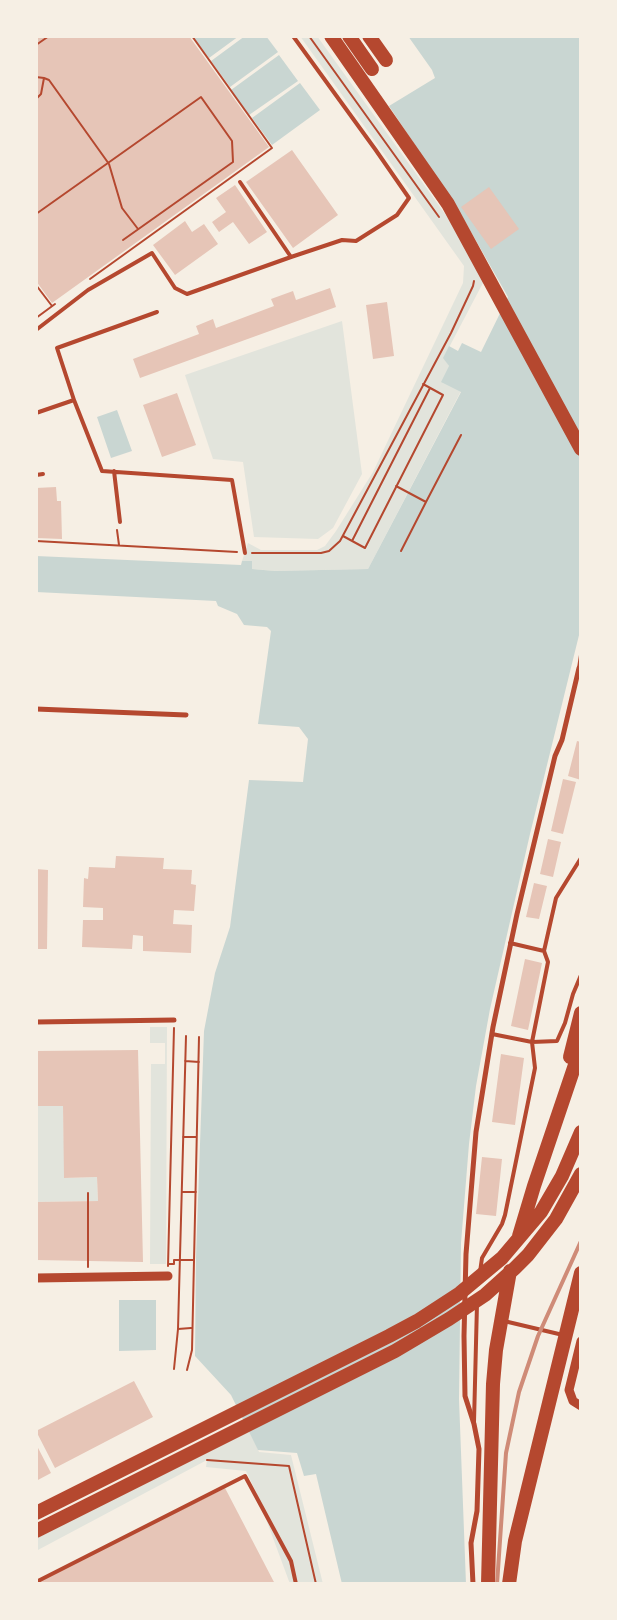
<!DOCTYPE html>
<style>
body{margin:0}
#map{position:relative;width:617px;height:1620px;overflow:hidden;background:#f6efe4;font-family:"Open Sans",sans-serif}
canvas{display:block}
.frame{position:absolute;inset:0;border:38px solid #f6efe4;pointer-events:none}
</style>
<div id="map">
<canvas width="617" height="1620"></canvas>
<div class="frame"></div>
</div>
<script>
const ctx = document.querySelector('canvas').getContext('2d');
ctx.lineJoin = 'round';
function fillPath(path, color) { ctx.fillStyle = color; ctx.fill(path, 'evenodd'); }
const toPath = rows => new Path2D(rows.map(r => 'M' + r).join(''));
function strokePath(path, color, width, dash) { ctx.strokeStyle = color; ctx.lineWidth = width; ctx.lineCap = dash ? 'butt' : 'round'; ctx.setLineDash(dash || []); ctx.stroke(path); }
fillPath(toPath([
 [300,36,317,36,476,257,485,279,444,357,449,366,461,391,368,569,275,571,252,569,251,561,242,561,248,543,261,550,317,550,325,546,336,531,373,472,463,283,464,266],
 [342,321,362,474,333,528,318,539,254,537,243,462,213,459,185,375],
 [150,1027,167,1027,166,1264,150,1264,151,1064,165,1064,165,1043,150,1043],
 [36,1106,63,1106,65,1178,97,1177,98,1201,36,1202],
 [248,1423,259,1452,291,1455,323,1584,290,1584,256,1492,246,1471,206,1467,207,1460,36,1551,36,1532]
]), '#e2e4dc');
fillPath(toPath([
 [192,36,239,36,209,58],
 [245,36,266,36,278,52,230,87,211,61],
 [408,36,581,36,581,627,530,834,490,1009,476,1086,469,1144,461,1243,459,1399,466,1584,342,1584,316,1474,304,1476,297,1453,258,1450,231,1395,195,1356,196,1257,204,1031,215,973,230,927,249,780,303,782,308,739,299,727,258,724,271,631,267,627,244,625,237,614,218,606,216,601,36,592,36,556,241,565,242,561,252,561,252,569,275,571,368,569,461,392,441,382,449,366,443,358,449,346,458,351,462,343,481,352,508,297,462,216,389,106,435,78,432,70],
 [279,55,298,81,249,115,231,90],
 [300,83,320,110,272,145,252,118],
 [117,410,132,451,111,458,97,417],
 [119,1300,156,1300,156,1350,119,1351]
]), '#c9d6d2');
fillPath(toPath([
 [36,36,189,36,269,147,52,303,36,281],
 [292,150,338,215,293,248,246,182],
 [235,185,267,232,249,244,233,222,219,232,212,222,226,212,216,198],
 [489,187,519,229,491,249,461,207],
 [185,221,192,232,204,224,218,244,175,275,153,245],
 [330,288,336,307,140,378,133,359,199,334,196,326,213,319,216,328,274,306,271,299,293,291,296,300],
 [387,302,394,356,373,359,366,305],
 [177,393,196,445,162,457,143,405],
 [56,487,57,501,61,501,62,539,36,538,36,488],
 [577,741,581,742,581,780,568,776],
 [563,779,576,782,563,834,551,831],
 [548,839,561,842,553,877,540,874],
 [116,856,164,858,163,869,192,870,191,884,196,885,194,911,174,910,173,924,192,925,191,953,143,951,143,936,133,935,132,949,82,947,83,920,103,920,103,908,83,907,84,878,88,879,89,867,115,868],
 [36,869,48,870,47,949,36,949],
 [534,883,547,886,539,919,526,917],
 [525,959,542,963,528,1030,511,1026],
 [138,1050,143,1262,36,1260,36,1202,98,1201,97,1177,64,1178,63,1106,36,1106,36,1051],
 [501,1054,524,1058,515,1125,492,1122],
 [482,1157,502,1159,496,1216,476,1214],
 [134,1381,153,1417,55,1468,36,1431],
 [36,1444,51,1473,36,1481],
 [225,1488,275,1584,36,1584,36,1583]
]), '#e6c5b7');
strokePath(toPath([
 [309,36,439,217],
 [36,45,49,36],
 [36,77,44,78],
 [36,99,41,94,44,78,49,80,109,164,122,208,138,229],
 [36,214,201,97,232,141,233,162,123,240],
 [90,279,272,148,192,36],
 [36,285,52,306],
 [36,318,55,304],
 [396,486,426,502,461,435],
 [117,530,119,545],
 [343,536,365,548,443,395,423,384],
 [36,541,237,552],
 [352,541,430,388],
 [401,551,426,502],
 [252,553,321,553,329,551,340,541,451,333,473,286,474,281],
 [185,1061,199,1062],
 [183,1137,196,1137],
 [182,1192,196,1192],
 [168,1264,174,1264,174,1260,194,1260],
 [168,1266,174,1028],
 [88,1267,88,1193],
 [178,1329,191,1328],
 [174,1369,178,1329,186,1036],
 [187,1370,192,1350,199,1037],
 [207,1460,289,1466,316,1584]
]), '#b5482f', 2);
strokePath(toPath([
 [291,257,342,240,356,241,397,215,409,198,375,149,293,36],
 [36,330,88,290,152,253,175,288,187,294,291,257,240,182],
 [74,400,102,471,232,480,245,553],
 [36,413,74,400,57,348,157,312],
 [114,471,120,522],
 [36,475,43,474],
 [579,668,581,655],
 [510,943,544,951,556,898,581,858],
 [492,1034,532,1042,557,1041,565,1023,573,994,581,975],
 [480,1272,482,1258,502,1224,505,1215,535,1068,532,1042,548,962,544,951],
 [504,1321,563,1335],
 [474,1422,477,1304],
 [36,1582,245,1476,291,1561,296,1584]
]), '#b5482f', 4);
strokePath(toPath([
 [36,709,186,715],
 [36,1022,174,1020],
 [473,1584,471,1543,477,1511,479,1449,474,1424,465,1396,464,1336,466,1254,476,1132,493,1027,517,914,555,756,562,740,579,668]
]), '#b5482f', 5);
strokePath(toPath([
 [36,1278,168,1276],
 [581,1341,569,1390,573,1401,581,1406]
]), '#b5482f', 9);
strokePath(toPath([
 [331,36,448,204,581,449],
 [349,36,372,69],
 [369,36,386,60],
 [570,1057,581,1013],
 [519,1236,534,1186,581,1047],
 [36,1513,389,1336,417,1321,460,1293,502,1258,541,1212,562,1176,581,1132],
 [36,1531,395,1351,449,1319,485,1295,515,1268,528,1255,556,1219,581,1174],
 [488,1584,493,1384,496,1350,510,1271],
 [509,1584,515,1541,581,1273]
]), '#b5482f', 14);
strokePath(toPath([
 [497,1584,506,1453,519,1392,538,1336,581,1241]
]), '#cf8b77', 4);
</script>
